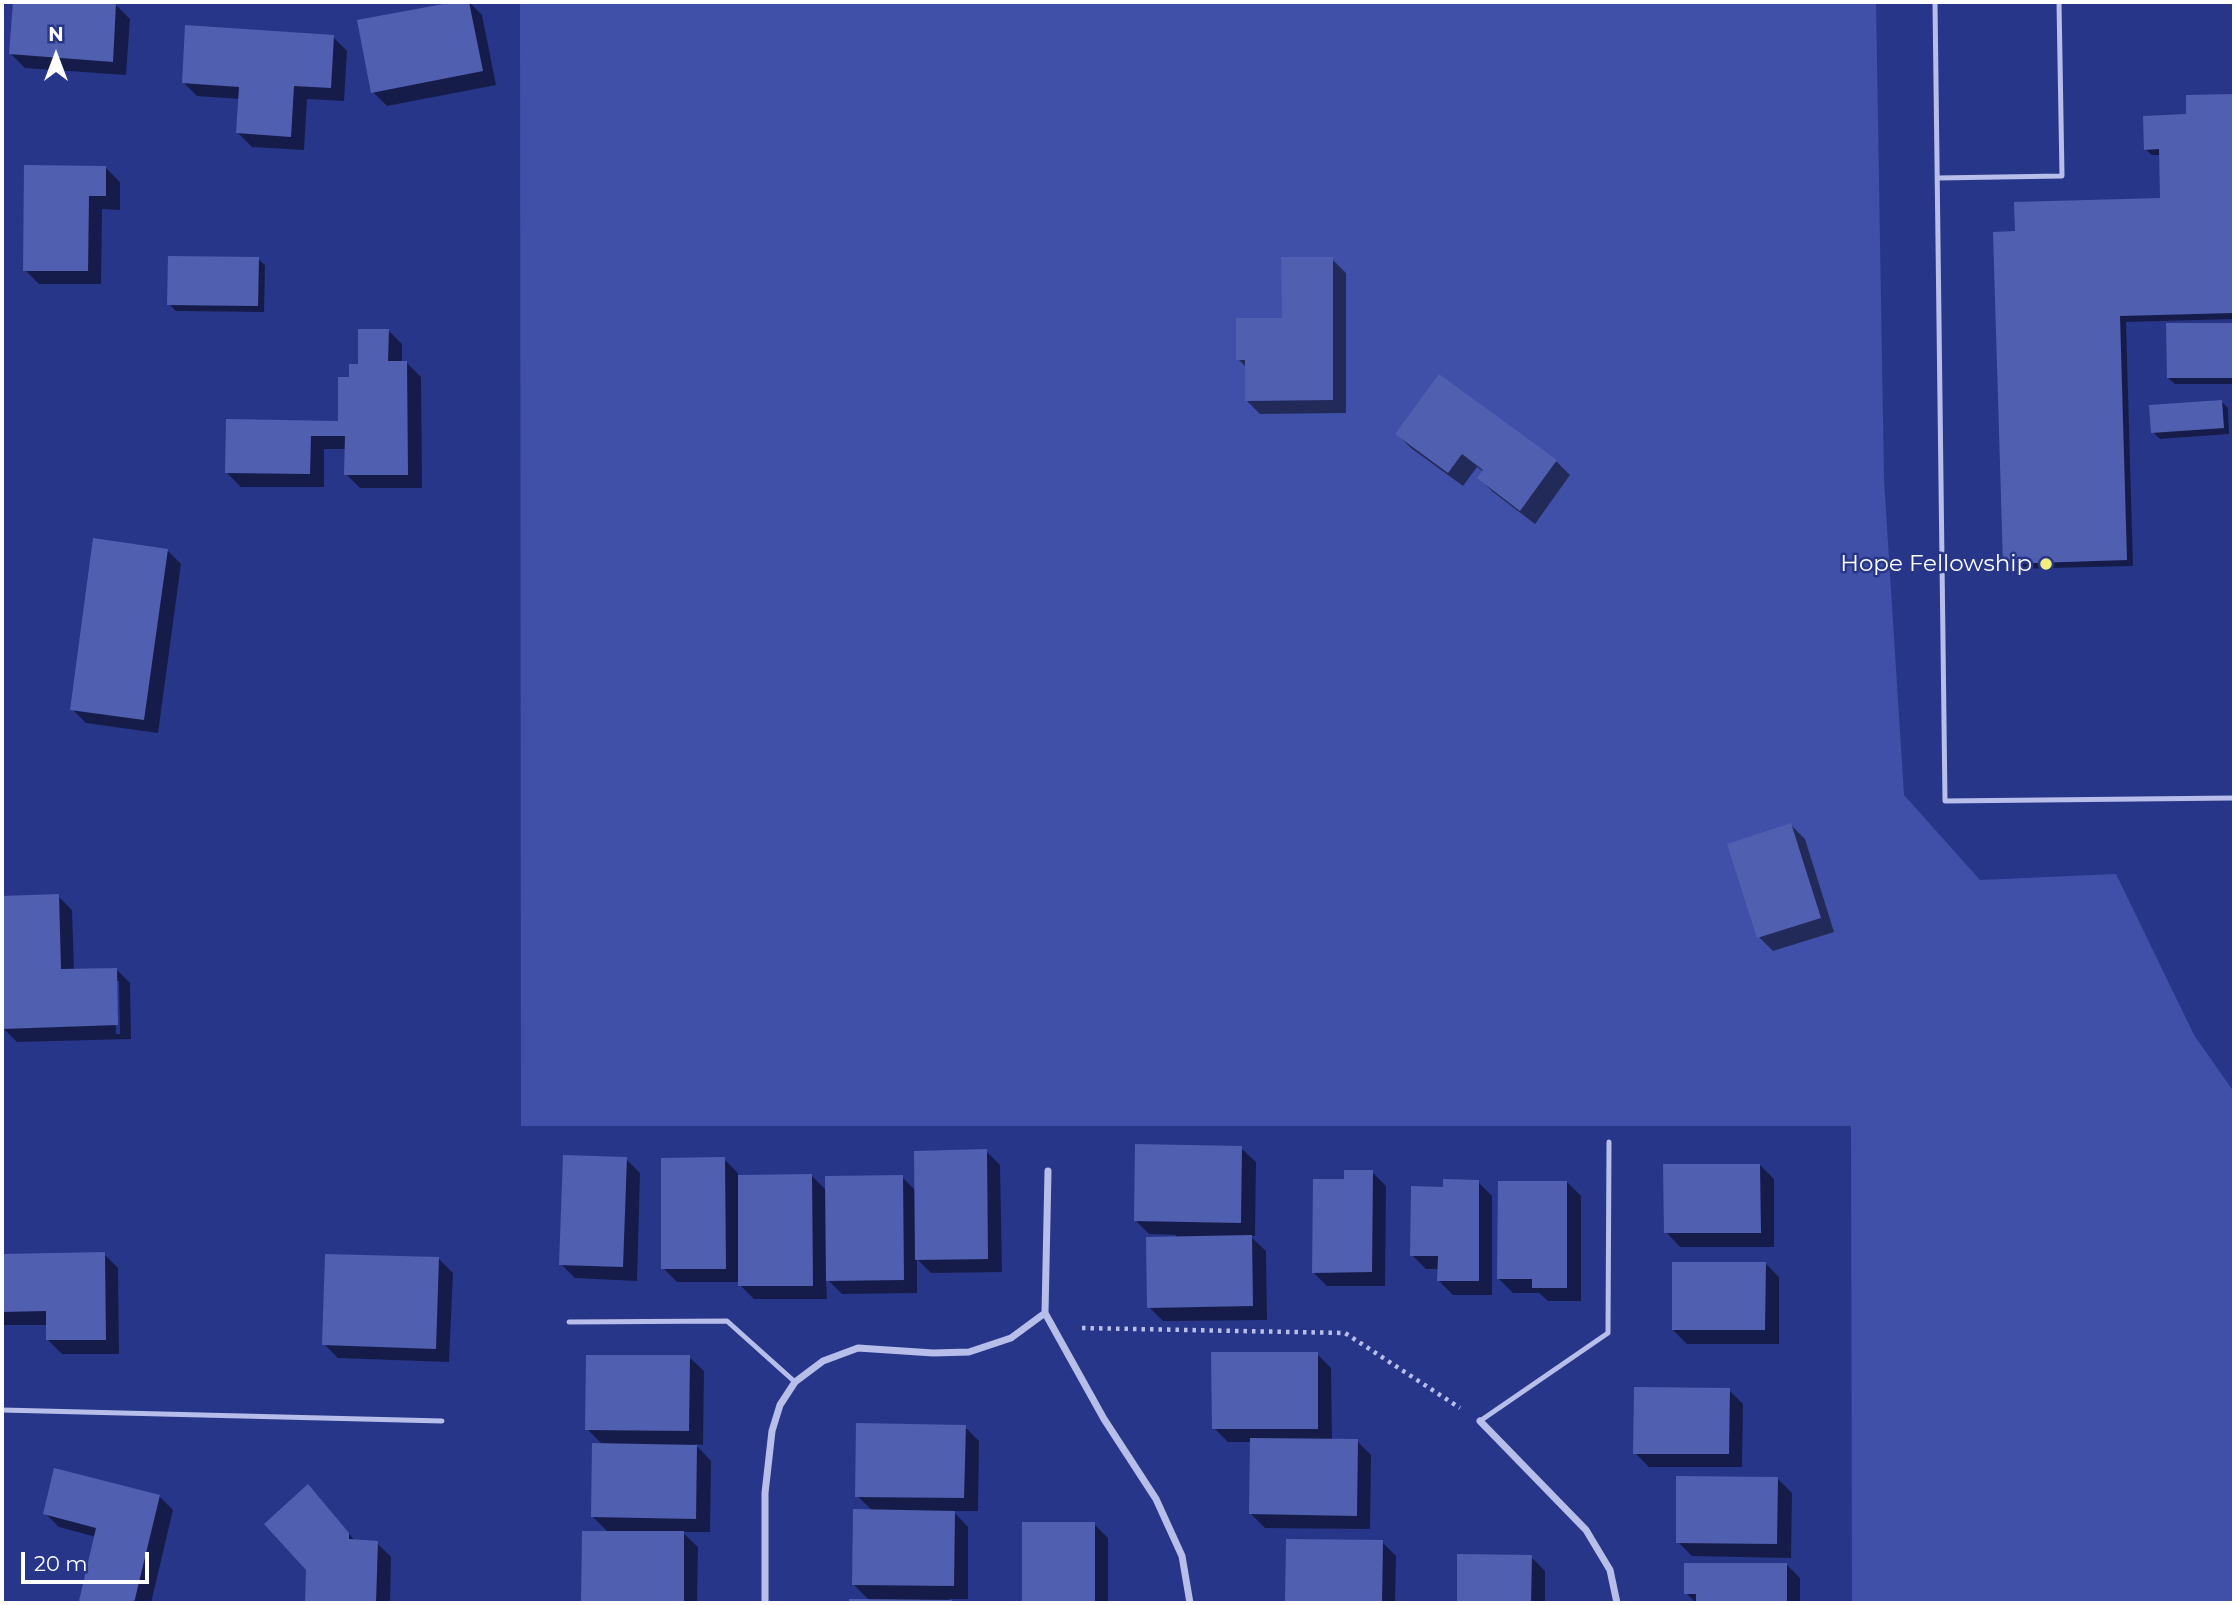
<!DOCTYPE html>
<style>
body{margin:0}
#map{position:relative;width:2236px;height:1605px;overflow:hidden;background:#28368a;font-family:Montserrat,sans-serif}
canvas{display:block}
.frame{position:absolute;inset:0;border:4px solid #fff;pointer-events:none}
.north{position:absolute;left:21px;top:21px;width:70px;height:70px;-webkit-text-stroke:5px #28368a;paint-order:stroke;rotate:0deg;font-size:19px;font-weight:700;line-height:28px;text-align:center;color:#fff}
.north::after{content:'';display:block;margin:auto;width:24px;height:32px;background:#fff;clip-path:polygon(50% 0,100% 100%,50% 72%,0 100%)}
.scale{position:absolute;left:21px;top:1552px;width:128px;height:32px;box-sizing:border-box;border:4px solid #fff;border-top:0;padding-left:9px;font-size:21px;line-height:24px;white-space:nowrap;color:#fff;-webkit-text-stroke:5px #28368a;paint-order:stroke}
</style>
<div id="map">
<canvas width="2236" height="1605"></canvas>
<div class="frame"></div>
<div class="north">N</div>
<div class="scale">20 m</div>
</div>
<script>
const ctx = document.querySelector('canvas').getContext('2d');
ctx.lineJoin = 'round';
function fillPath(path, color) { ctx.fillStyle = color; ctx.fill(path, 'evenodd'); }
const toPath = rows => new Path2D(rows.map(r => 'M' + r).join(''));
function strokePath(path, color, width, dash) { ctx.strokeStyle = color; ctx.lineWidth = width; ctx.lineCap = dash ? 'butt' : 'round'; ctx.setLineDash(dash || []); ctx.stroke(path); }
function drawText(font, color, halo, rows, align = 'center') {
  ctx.font = font + ' Montserrat,sans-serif'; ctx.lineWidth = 5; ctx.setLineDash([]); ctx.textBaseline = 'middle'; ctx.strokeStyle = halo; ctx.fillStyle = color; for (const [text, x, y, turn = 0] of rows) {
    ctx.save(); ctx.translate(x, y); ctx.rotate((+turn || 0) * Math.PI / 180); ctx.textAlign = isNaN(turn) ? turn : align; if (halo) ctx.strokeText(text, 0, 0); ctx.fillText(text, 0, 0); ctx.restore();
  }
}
fillPath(toPath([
 [520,2,1876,2,1884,480,1904,795,1980,880,2116,874,2194,1035,2234,1092,2234,1603,1852,1603,1851,1126,521,1126]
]), '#4050a8');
fillPath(toPath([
 [15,2,116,5,130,19,126,75,25,68,11,54],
 [464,2,469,2,482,15,496,85,387,106,373,92,359,21],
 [333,37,347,51,344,101,307,99,304,150,252,147,238,133,240,99,197,96,183,82],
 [2234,95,2234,319,2126,322,2133,566,2011,569,2004,563,2017,232,2162,200,2160,155,2152,155,2145,149,2188,116,2187,97],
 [106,168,120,182,120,210,102,209,101,284,39,284,25,270],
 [258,259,265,265,264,312,176,311,169,304],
 [1332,259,1346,273,1346,413,1260,414,1246,400,1247,368,1238,359,1284,320],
 [2233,325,2234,384,2175,384,2168,378],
 [388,330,402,344,402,363,407,363,421,377,422,488,360,488,346,474,346,449,324,449,324,487,241,487,227,473,340,423,350,379],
 [1439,376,1556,461,1570,475,1535,524,1493,492,1479,478,1484,472,1477,467,1463,486,1411,448,1397,434],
 [2221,401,2228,408,2229,434,2160,439,2153,432],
 [167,550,181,564,158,733,86,723,72,709],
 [1791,825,1805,839,1834,932,1773,951,1759,937],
 [58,896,72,910,74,970,116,969,130,983,131,1039,17,1042,3,1028,2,898],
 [115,981,119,981,120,1034,116,1034],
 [1241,1148,1256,1162,1255,1236,1250,1236,1266,1251,1267,1320,1163,1321,1149,1307,1176,1235,1149,1234,1135,1220],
 [986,1151,1000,1165,1002,1272,931,1273,917,1259,917,1293,842,1294,826,1278,827,1299,754,1299,740,1285,740,1282,677,1282,663,1268,724,1159,738,1173,738,1177,812,1176,827,1191,902,1177,916,1191],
 [626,1159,640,1173,637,1281,575,1278,561,1264],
 [1760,1165,1774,1179,1774,1247,1680,1247,1666,1232],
 [1372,1172,1386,1186,1385,1286,1327,1286,1313,1272,1345,1181],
 [1478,1182,1492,1196,1492,1295,1453,1295,1439,1281,1439,1269,1426,1269,1412,1255,1445,1189],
 [1567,1182,1581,1196,1581,1301,1548,1301,1539,1293,1513,1293,1499,1279],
 [104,1254,118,1268,119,1354,62,1354,48,1340,48,1325,2,1325,2,1255],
 [439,1259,453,1273,449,1362,338,1358,324,1344],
 [1765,1263,1779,1277,1779,1344,1687,1344,1673,1330],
 [1317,1354,1331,1368,1332,1441,1357,1441,1371,1455,1370,1529,1265,1528,1251,1514,1252,1442,1228,1442,1214,1428],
 [689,1357,704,1371,703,1445,695,1444,711,1461,710,1532,682,1532,698,1547,697,1603,583,1603,583,1533,609,1533,593,1517,603,1445,587,1429],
 [1729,1390,1743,1404,1742,1467,1649,1467,1635,1453],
 [965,1427,979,1441,978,1511,953,1511,968,1527,968,1599,949,1599,953,1603,851,1603,851,1601,870,1601,854,1585,873,1511,857,1496],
 [1778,1479,1792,1493,1791,1558,1692,1556,1678,1542],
 [159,1496,173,1510,151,1603,84,1603,81,1600,96,1537,59,1527,45,1513],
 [321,1500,356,1542,377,1543,391,1557,390,1603,307,1603,307,1570],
 [1023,1524,1094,1524,1108,1538,1108,1603,1024,1603],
 [1288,1541,1382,1542,1396,1556,1395,1603,1287,1603],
 [1459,1556,1531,1557,1545,1571,1545,1603,1459,1603],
 [1786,1564,1800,1578,1800,1603,1696,1603,1686,1593]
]), '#0007');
fillPath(toPath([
 [13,2,116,3,113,62,9,54],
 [454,2,469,2,483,71,371,93,357,20],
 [185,25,334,35,331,88,294,86,291,137,236,133,239,87,182,83],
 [2234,94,2234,313,2120,316,2127,560,2003,564,1993,232,2015,231,2014,202,2160,198,2159,149,2144,150,2143,116,2186,114,2186,95],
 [24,165,106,166,106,196,89,196,88,271,23,271],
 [168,256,259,257,258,306,167,305],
 [1281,257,1333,257,1333,400,1245,401,1245,360,1236,360,1236,318,1282,318],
 [2166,323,2233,323,2234,378,2167,378],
 [358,329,389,329,388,361,407,361,408,475,344,475,345,436,311,436,310,474,225,473,226,419,338,421,338,377,349,377,349,364,358,364],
 [1439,374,1557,460,1520,511,1477,478,1483,470,1462,454,1448,473,1395,434],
 [2222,400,2224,428,2151,433,2149,405],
 [93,538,168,549,144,720,70,710],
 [1791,823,1821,918,1757,938,1727,844],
 [59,894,61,969,117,968,118,1025,2,1029,2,896],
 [1135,1144,1242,1146,1241,1223,1134,1221],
 [987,1149,988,1259,915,1260,914,1151],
 [563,1155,627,1157,623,1267,559,1265],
 [725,1157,726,1269,661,1269,661,1158],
 [1663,1164,1760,1164,1761,1233,1664,1233],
 [1344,1170,1373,1170,1372,1272,1312,1273,1313,1179,1344,1179],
 [812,1174,813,1286,738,1286,738,1175],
 [903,1175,904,1280,826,1281,825,1176],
 [1443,1179,1479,1180,1479,1281,1437,1281,1438,1256,1410,1256,1411,1186,1443,1187],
 [1498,1181,1567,1181,1567,1288,1532,1288,1532,1279,1497,1279],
 [1252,1235,1253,1306,1147,1308,1146,1237],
 [105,1252,106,1340,46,1340,46,1311,2,1312,2,1254],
 [325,1254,439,1257,436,1349,322,1345],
 [1672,1262,1766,1262,1765,1330,1672,1330],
 [1211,1352,1318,1352,1318,1429,1212,1429],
 [586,1355,690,1355,689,1431,585,1430],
 [1634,1387,1730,1388,1729,1454,1633,1454],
 [856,1423,966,1425,964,1498,855,1497],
 [1250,1438,1358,1439,1357,1516,1249,1514],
 [592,1443,697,1445,696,1519,591,1517],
 [54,1468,160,1495,134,1603,87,1603,79,1601,96,1528,43,1514],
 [1676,1476,1778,1477,1777,1544,1676,1543],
 [308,1484,349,1533,349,1539,378,1541,376,1603,305,1603,306,1570,264,1524],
 [853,1509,955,1511,954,1586,852,1585],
 [1022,1522,1095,1522,1095,1603,1022,1603],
 [582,1531,684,1531,684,1603,581,1603],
 [1286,1539,1383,1540,1382,1603,1285,1603],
 [1457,1554,1532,1555,1531,1603,1457,1603],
 [1684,1563,1787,1563,1787,1603,1696,1603,1696,1594,1684,1594],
 [849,1599,952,1600,952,1603,849,1603]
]), '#515fb1');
strokePath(toPath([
 [1082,1328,1345,1333,1460,1408]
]), '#b6bee9', 4.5, [3.5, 5]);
strokePath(toPath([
 [1935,2,1945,801,2234,798],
 [1937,178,2062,176,2059,2],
 [569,1322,727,1321,795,1382],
 [2,1410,442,1421],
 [1480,1421,1608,1333,1609,1142]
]), '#b6bee9', 5);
strokePath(toPath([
 [1048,1171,1045,1313,1104,1419,1156,1499,1182,1556,1190,1603],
 [1480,1421,1586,1530,1610,1570,1617,1603],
 [765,1603,765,1493,772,1431,780,1405,795,1382,823,1361,858,1348,933,1353,969,1352,1011,1338,1045,1313]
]), '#b6bee9', 7);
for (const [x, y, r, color] of [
 [2046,564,7,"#f0f17c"]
]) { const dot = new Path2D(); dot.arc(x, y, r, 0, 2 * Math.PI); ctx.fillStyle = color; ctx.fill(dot); strokePath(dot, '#28368a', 2.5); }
drawText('23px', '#fff', '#28368a', [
 ["Hope Fellowship",2032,564]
], 'right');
</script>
